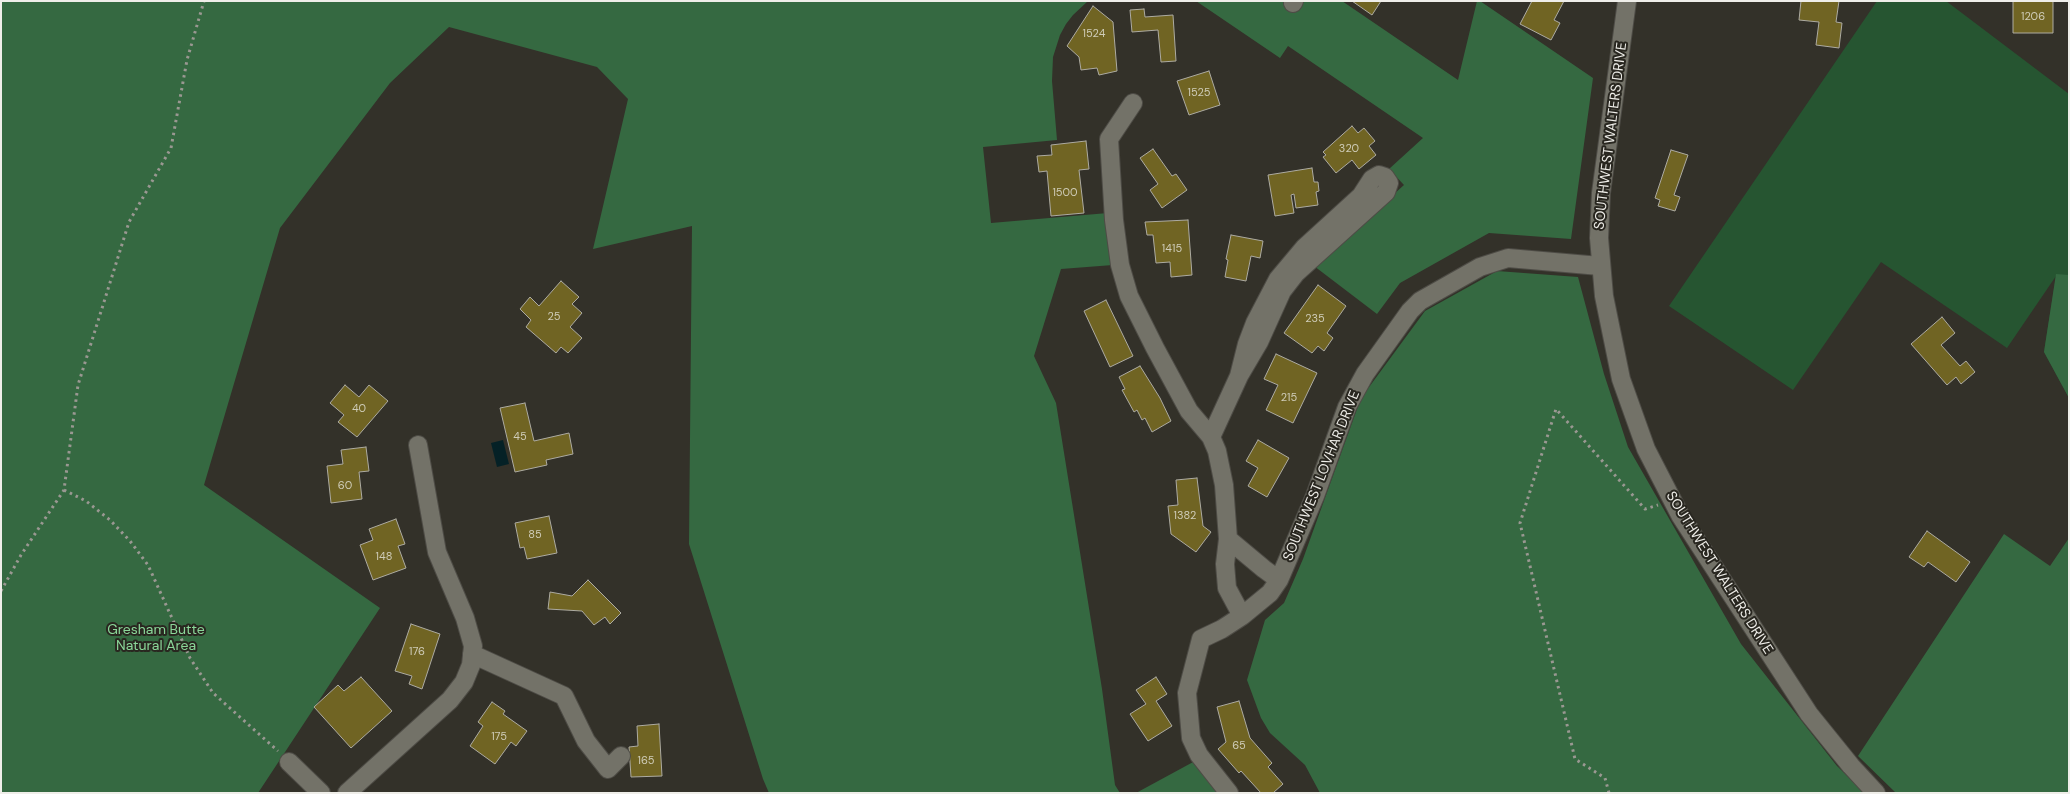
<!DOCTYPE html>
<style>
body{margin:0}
#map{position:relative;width:2070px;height:794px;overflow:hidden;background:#333129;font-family:"DM Sans",sans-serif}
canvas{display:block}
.frame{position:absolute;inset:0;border:2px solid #efeee9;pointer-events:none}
</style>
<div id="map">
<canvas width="2070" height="794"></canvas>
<div class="frame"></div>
</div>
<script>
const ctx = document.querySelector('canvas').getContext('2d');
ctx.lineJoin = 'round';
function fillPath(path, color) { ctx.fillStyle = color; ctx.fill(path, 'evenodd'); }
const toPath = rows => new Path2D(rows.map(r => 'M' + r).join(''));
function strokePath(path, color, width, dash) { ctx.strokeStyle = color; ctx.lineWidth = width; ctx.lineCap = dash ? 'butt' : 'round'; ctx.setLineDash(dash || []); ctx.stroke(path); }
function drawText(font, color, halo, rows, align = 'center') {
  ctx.font = font + ' "DM Sans",sans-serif'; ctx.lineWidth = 4; ctx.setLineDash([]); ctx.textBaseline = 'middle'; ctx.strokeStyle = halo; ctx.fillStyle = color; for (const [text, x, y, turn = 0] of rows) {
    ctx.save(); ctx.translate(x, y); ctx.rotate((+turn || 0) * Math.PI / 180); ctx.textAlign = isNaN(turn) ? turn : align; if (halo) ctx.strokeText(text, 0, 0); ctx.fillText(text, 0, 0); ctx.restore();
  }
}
fillPath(toPath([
 [1877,1,1946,1,2069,94,2069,398,2044,352,2056,276,2007,348,1881,262,1793,390,1669,306]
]), '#265531');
fillPath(toPath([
 [1,1,1088,1,1073,15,1066,24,1060,35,1053,57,1052,81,1057,140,983,147,991,223,1108,213,1113,265,1061,269,1034,356,1056,403,1102,689,1115,785,1120,793,769,793,763,779,689,544,692,226,593,249,628,99,597,67,449,27,390,83,280,228,204,485,380,608,258,793,1,793],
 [1196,1,1342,1,1458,80,1477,1,1480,1,1593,78,1571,239,1489,233,1400,283,1377,314,1314,266,1404,185,1389,169,1423,138,1288,46,1280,58],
 [1497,271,1578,277,1604,374,1628,447,1741,644,1837,766,1865,793,1320,793,1305,765,1270,733,1261,718,1247,680,1265,620,1284,603,1303,559,1361,398,1425,311],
 [2056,274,2069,275,2069,398,2044,352],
 [2004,534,2050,566,2069,538,2069,793,1896,793,1858,756],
 [1195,761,1223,793,1136,793]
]), '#356941');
fillPath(toPath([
 [503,440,509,464,497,467,491,443]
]), '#052126');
const building = toPath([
 [1352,1,1381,1,1372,15,1352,1],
 [1532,1,1564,1,1554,20,1560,23,1551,40,1520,24,1532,1],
 [1801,1,1839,1,1836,22,1842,23,1839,48,1816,45,1819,22,1799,20,1801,1],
 [2013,1,2053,1,2053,33,2013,33,2013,1],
 [1093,6,1113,22,1117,71,1099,75,1097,68,1081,70,1079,57,1067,46,1093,6],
 [1144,9,1145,17,1173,15,1176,61,1161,62,1158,30,1132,32,1130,10,1144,9],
 [1209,71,1220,105,1189,115,1177,81,1209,71],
 [1352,126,1358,133,1364,128,1375,141,1369,146,1376,155,1359,169,1352,160,1336,173,1323,157,1326,155,1323,152,1352,126],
 [1086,141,1089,169,1079,170,1084,213,1051,216,1047,171,1039,172,1037,156,1052,155,1051,145,1086,141],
 [1153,149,1172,176,1176,174,1187,190,1162,208,1150,190,1158,184,1140,158,1153,149],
 [1671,150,1688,155,1674,195,1680,197,1675,211,1658,206,1660,200,1655,198,1671,150],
 [1312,168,1314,182,1318,182,1319,191,1316,192,1318,205,1296,208,1294,194,1291,195,1294,213,1275,216,1268,175,1312,168],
 [1188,220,1192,275,1171,277,1170,262,1156,263,1153,235,1147,235,1145,222,1188,220],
 [1231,235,1263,241,1260,258,1251,256,1246,281,1225,277,1228,260,1226,259,1231,235],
 [561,281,579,297,572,304,582,313,570,327,582,338,568,353,561,347,556,353,526,327,531,320,520,309,530,297,539,306,561,281],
 [1318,285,1346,306,1327,333,1333,338,1324,351,1318,346,1312,353,1284,333,1318,285],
 [1106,300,1133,356,1110,367,1084,311,1106,300],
 [1942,317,1955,333,1941,345,1960,366,1966,361,1975,372,1961,384,1956,377,1947,385,1911,344,1942,317],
 [1276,354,1317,373,1293,423,1266,410,1278,385,1264,379,1276,354],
 [1140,366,1160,398,1171,421,1152,432,1145,418,1142,420,1137,410,1134,412,1122,390,1125,389,1119,377,1140,366],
 [345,385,359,397,369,385,388,401,357,437,338,422,344,415,330,403,345,385],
 [525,403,534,441,569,433,573,454,546,460,547,465,515,472,500,408,525,403],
 [1258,440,1289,458,1267,497,1248,486,1258,468,1246,461,1258,440],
 [366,447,369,471,359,472,362,499,331,503,327,466,343,464,341,450,366,447],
 [1197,478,1203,526,1211,532,1196,552,1171,534,1168,506,1178,505,1176,480,1197,478],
 [549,516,557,553,527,559,524,547,520,548,515,523,549,516],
 [396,519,405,544,398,546,406,568,373,580,360,545,373,540,369,529,396,519],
 [1927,531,1970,562,1956,582,1928,562,1924,567,1909,557,1927,531],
 [588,580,621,613,610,624,605,617,594,625,582,611,548,609,550,592,572,596,588,580],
 [411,624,440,634,422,689,409,684,412,676,395,671,411,624],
 [361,677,392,711,351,748,314,707,338,685,344,691,361,677],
 [1156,677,1167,694,1156,701,1172,726,1148,741,1130,714,1146,704,1136,690,1156,677],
 [1239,701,1250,738,1272,763,1268,767,1283,784,1273,793,1261,793,1241,771,1239,773,1218,749,1226,742,1217,707,1239,701],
 [492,702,505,711,503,714,527,731,516,746,511,742,495,764,470,746,483,726,478,722,492,702],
 [659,724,662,776,631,777,629,747,638,746,637,726,659,724]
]);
fillPath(building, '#706423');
strokePath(building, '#adaba2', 1);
const minor = toPath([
 [1627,1,1601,193,1599,238,1604,296,1621,379,1646,449,1680,515,1809,714,1851,766,1876,793],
 [1293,3,1294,1],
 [1133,103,1109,139,1114,220,1120,265,1129,296,1155,348,1189,411,1211,437,1217,451,1224,485,1228,539,1225,564,1227,588,1242,616],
 [1211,437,1239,376,1259,342,1282,291,1296,273,1386,192,1389,183,1385,177,1379,175,1372,179,1361,196,1304,248,1278,279,1255,323,1247,344,1239,376],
 [1228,539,1264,569,1279,580],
 [472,654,564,696,586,741,608,769,621,756],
 [289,762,321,793],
 [347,793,450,700,464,682,471,665,473,646,465,618,437,552,418,445],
 [1229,793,1199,755,1191,738,1187,693,1201,639,1222,629,1242,616,1270,593,1279,580,1315,496,1347,407,1365,374,1410,311,1420,301,1480,267,1508,258,1600,266]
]);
strokePath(minor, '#4e4c46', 20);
strokePath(toPath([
 [64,490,86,501,110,520,130,541,148,565,190,658,213,693,278,751],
 [1,591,21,555,64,490,78,385,129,222,171,148,187,60,204,1],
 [1609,793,1605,778,1575,759,1520,523,1556,409,1645,509,1658,505]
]), '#9a9892', 3, [2.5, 4]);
strokePath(minor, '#737268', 18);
drawText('11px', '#cfccb8', null, [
 ["1206",2033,17],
 ["1524",1094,34],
 ["1525",1199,93],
 ["320",1349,149],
 ["1500",1065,193],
 ["1415",1172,249],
 ["25",554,317],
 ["235",1315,319],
 ["215",1289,398],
 ["40",359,409],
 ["45",520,437],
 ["60",345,486],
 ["1382",1185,516],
 ["85",535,535],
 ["148",384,557],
 ["176",417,652],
 ["175",499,737],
 ["65",1239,746],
 ["165",646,761]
]);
drawText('14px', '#efeee9', '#292720', [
 ["SOUTHWEST WALTERS DRIVE",1611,136,-83],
 ["SOUTHWEST LOVHAR DRIVE",1322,476,-68],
 ["SOUTHWEST WALTERS DRIVE",1719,573,58]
]);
drawText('14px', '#8ad698', '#292720', [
 ["Gresham Butte",156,630],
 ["Natural Area",156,646]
]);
</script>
